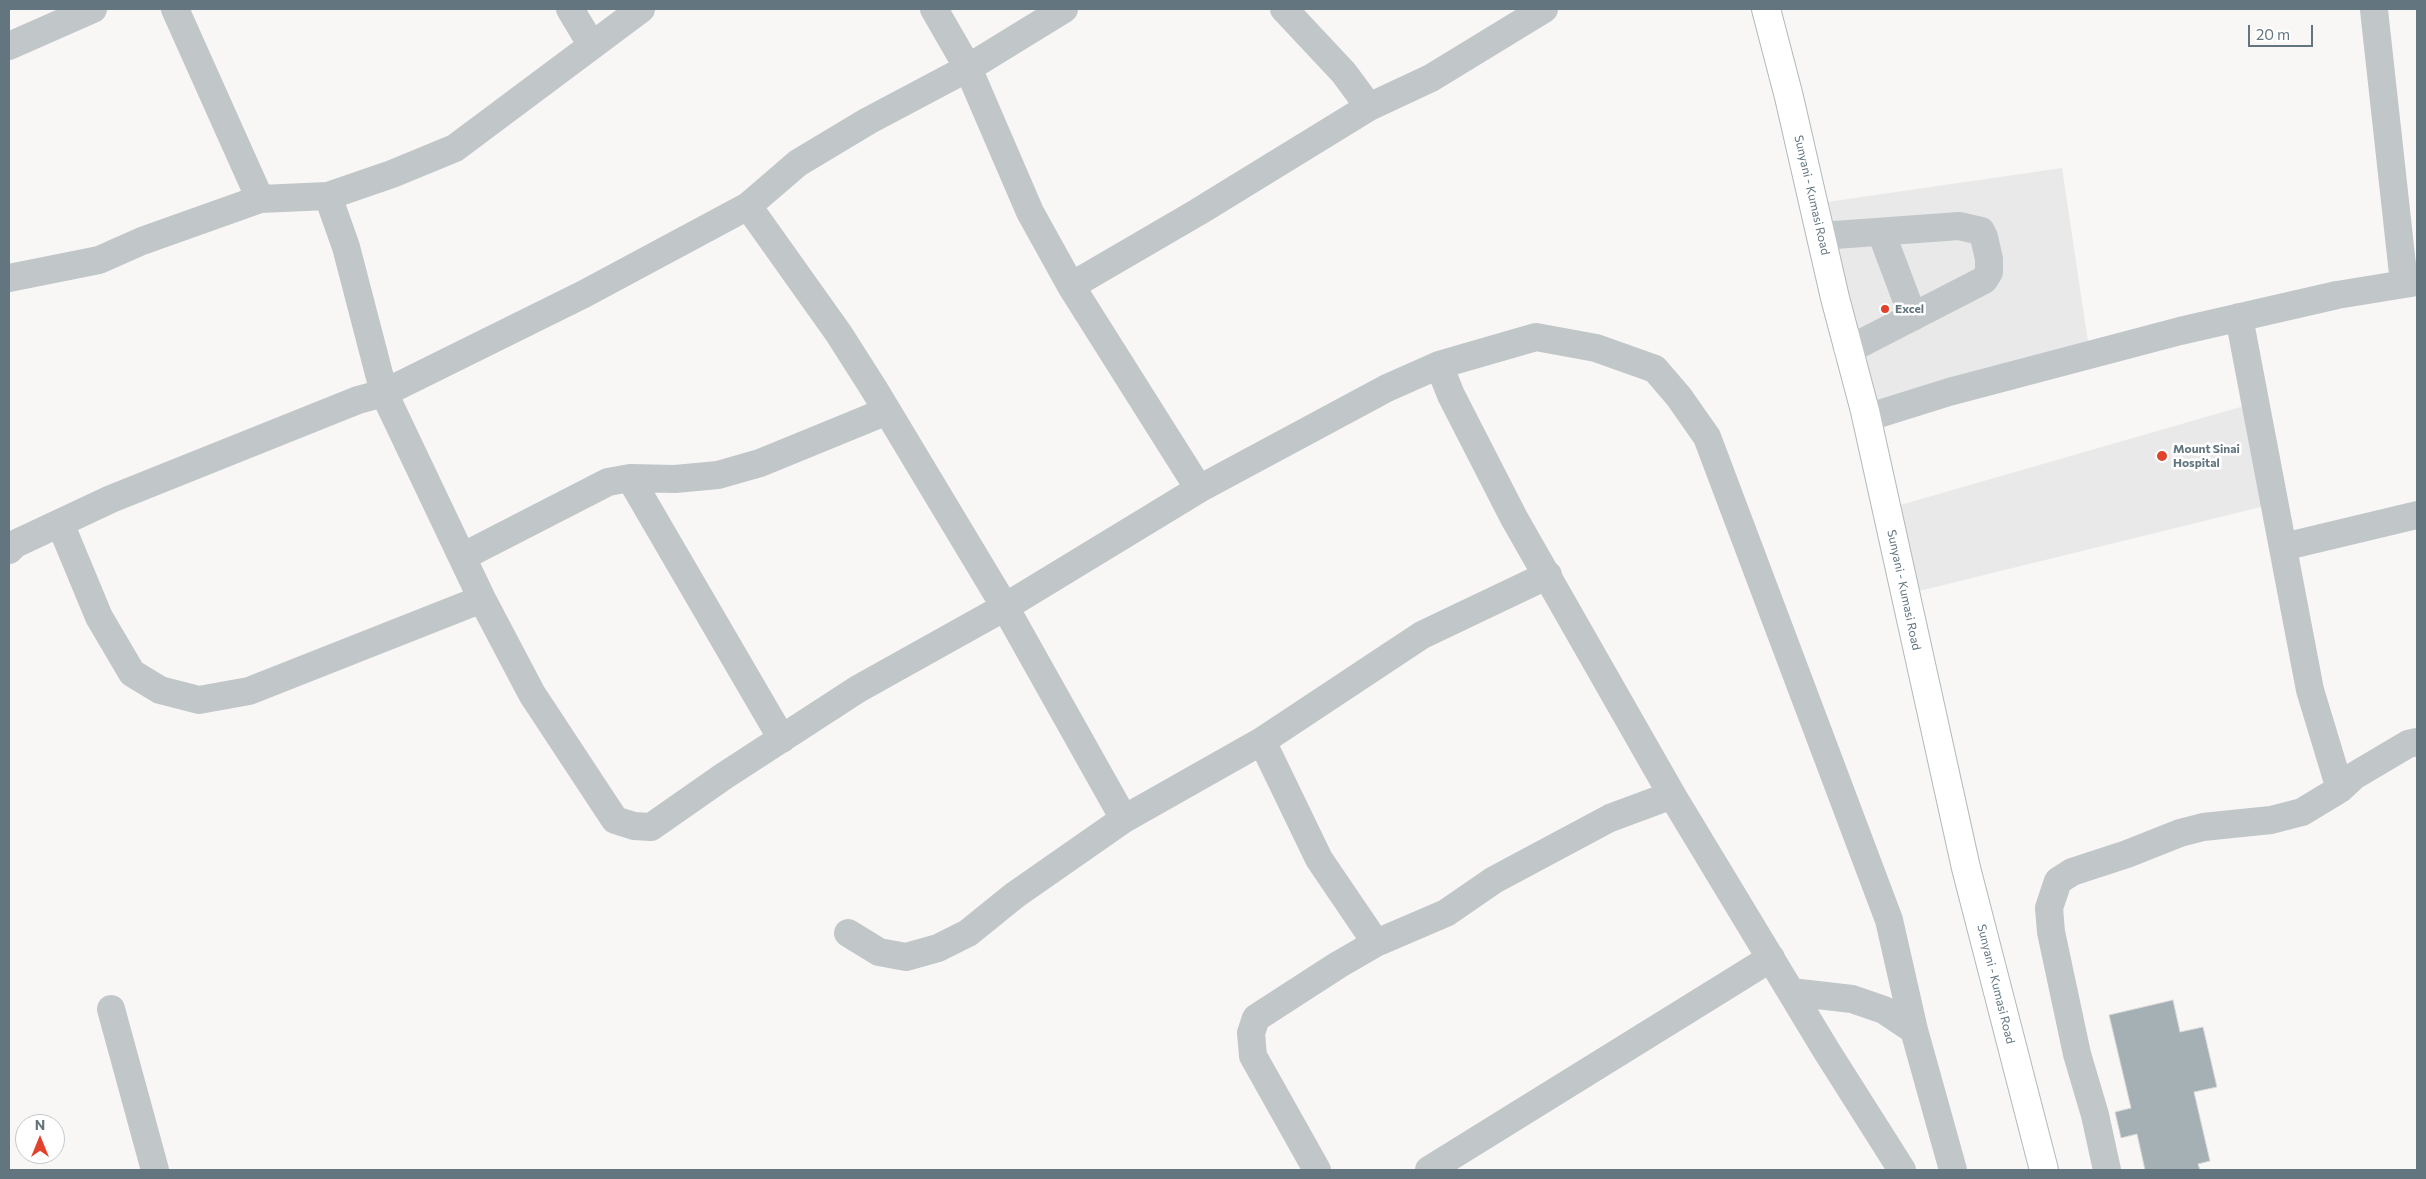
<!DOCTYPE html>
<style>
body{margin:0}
#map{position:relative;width:2426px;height:1179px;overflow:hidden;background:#f8f7f5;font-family:Commissioner,sans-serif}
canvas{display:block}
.frame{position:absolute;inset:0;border:10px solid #637680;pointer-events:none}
.north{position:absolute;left:15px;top:1114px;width:50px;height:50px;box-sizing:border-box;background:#fff;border:1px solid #c1c8cc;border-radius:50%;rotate:0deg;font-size:14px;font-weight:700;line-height:20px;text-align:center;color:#637680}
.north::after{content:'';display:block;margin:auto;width:18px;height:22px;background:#e2412b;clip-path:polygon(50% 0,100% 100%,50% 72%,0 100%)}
.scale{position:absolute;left:2248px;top:25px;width:65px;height:22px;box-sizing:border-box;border:2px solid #637680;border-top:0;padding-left:6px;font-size:15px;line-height:18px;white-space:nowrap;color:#637680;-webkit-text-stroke:4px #fff;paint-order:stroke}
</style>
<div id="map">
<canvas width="2426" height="1179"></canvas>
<div class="frame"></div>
<div class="north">N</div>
<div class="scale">20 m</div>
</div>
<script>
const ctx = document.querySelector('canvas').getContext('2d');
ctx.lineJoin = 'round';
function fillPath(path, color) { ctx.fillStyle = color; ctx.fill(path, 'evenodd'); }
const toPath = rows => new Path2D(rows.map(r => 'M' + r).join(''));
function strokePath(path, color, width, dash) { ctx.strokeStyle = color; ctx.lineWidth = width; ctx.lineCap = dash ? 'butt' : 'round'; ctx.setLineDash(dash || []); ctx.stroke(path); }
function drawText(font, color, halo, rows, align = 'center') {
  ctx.font = font + ' Commissioner,sans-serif'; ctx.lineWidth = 5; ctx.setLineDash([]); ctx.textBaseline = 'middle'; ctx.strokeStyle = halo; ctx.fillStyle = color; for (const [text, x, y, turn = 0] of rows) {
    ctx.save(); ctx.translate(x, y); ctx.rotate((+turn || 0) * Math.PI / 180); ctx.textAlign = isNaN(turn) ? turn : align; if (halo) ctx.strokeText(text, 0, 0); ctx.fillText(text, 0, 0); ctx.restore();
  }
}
fillPath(toPath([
 [2062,168,2088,342,1872,403,1827,202],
 [2244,406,2265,506,1919,591,1897,506]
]), '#e8e9e8');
const building = toPath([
 [2173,1000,2180,1032,2203,1027,2217,1087,2194,1092,2210,1161,2198,1164,2200,1170,2145,1170,2137,1134,2121,1138,2115,1112,2131,1108,2109,1015,2173,1000]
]);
fillPath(building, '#a5b0b4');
strokePath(building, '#d9d9d7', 1);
const major = toPath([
 [1766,9,1789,97,1835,298,1865,411,1966,868,2044,1170]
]);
strokePath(major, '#b2b8bb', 30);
strokePath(toPath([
 [175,9,260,199],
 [570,9,591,44],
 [641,9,455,148,392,174,328,196,346,247,384,393,482,599,532,694,615,820,634,826,651,827,724,776,858,689,1005,607,1199,489,1071,286,1030,212,968,68,1064,9],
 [1284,9,1344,73,1369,107],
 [2374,10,2404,283],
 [9,46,93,9],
 [748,206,839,334,874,389,1005,607,1124,819],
 [1881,232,1913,317],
 [1821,236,1959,226,1981,231,1984,237,1989,259,1989,272,1984,280,1848,350],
 [9,278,99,260,142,241,260,199,328,196],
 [1071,286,1198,212,1369,107,1431,78,1544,9],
 [1439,365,1536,337,1596,348,1655,369,1679,397,1707,437,1889,920,1914,1030,1884,1010,1852,999,1791,992],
 [1866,418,1949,392,2180,331,2337,295,2417,282],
 [630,478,782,739],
 [1199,489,1387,388,1439,365,1451,395,1514,518,1672,795,1826,1050,1902,1170],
 [60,523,99,617,132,673,160,690,199,700,249,691,482,599],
 [2283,547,2417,515],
 [9,550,15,544,111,499,358,400,384,393,584,294,748,206,798,163,868,121,968,68,934,9],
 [462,557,608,482,630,478,675,479,718,475,760,463,887,411],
 [1262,741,1319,859,1376,943,1446,913,1494,880,1610,818,1672,795],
 [2340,789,2354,776,2408,744,2417,742],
 [848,933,879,952,906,957,938,948,968,933,1015,895,1124,819,1262,741,1422,635,1548,575],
 [111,1009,155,1170],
 [1914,1030,1953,1170],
 [1317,1170,1253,1056,1251,1033,1256,1018,1338,965,1376,943],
 [1429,1170,1771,958],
 [2107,1170,2095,1115,2077,1054,2051,932,2049,908,2058,881,2072,872,2127,854,2180,833,2203,827,2271,820,2302,812,2340,789,2310,690,2239,317]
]), '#c1c6c9', 28);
strokePath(major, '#fff', 28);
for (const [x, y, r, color] of [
 [1885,309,5,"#e2412b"],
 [2162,456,6,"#e2412b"]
]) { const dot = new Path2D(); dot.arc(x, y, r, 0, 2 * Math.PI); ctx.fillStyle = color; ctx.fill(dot); strokePath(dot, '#fff', 2); }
drawText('12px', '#637680', '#fff', [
 ["Sunyani - Kumasi Road",1812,195,77],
 ["Sunyani - Kumasi Road",1904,590,78],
 ["Sunyani - Kumasi Road",1996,984,76]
]);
drawText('bold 12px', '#637680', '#fff', [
 ["Excel",1895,309],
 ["Mount Sinai",2173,449],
 ["Hospital",2173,463]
], 'left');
</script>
